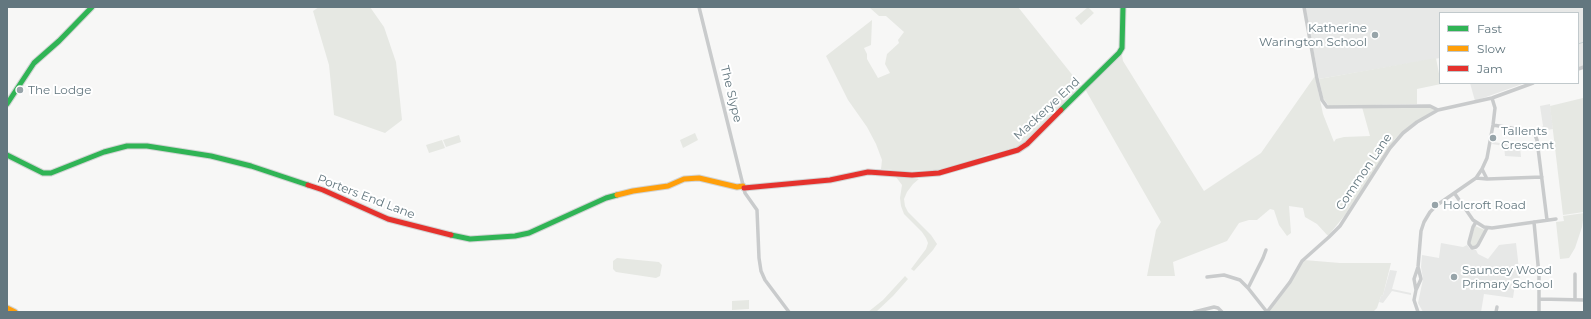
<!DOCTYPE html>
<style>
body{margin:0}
#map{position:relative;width:1591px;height:319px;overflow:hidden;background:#f7f7f6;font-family:Montserrat,sans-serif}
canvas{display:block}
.frame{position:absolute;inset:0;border:8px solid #63777f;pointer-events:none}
.legend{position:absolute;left:1439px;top:12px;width:140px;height:72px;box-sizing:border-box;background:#fff;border:1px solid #c1c9cc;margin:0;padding:5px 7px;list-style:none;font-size:12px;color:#63777f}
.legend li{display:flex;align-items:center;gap:8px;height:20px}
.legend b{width:20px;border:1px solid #c1c9cc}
</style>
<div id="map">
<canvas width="1591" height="319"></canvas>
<div class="frame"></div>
<ul class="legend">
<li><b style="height:5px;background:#30b455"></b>Fast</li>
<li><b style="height:5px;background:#ff9f0a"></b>Slow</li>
<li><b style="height:5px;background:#e5322d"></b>Jam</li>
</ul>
</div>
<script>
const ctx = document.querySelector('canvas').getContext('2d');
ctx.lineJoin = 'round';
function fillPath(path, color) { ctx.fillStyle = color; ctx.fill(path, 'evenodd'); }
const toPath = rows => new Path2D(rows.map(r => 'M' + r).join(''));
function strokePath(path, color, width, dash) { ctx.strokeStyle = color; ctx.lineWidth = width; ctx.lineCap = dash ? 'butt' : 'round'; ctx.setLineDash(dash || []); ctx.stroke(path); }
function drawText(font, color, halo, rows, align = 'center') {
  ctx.font = font + ' Montserrat,sans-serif'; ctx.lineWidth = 4; ctx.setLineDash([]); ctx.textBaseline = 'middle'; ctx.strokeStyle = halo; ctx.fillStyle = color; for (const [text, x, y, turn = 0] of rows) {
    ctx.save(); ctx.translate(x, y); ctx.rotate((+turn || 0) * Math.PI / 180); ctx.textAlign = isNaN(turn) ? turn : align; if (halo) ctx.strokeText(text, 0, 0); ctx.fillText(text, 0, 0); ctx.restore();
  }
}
fillPath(toPath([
 [1305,7,1584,7,1584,66,1578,67,1578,13,1440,13,1440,58,1319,79],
 [1470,83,1525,83,1475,101],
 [1550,104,1553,129,1542,131,1537,135,1536,133,1543,126,1540,106],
 [1493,142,1520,146,1521,157,1505,156,1504,146,1492,144],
 [1441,243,1463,247,1467,245,1470,249,1476,250,1478,254,1488,259,1499,245,1516,243,1520,278,1516,278,1513,298,1484,294,1481,312,1423,312,1418,303,1423,279,1421,267,1422,255,1439,258],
 [1390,270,1397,271,1392,289,1411,293,1411,295,1392,291,1383,303,1379,302,1381,296,1383,295]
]), '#e7e8e7');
fillPath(toPath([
 [319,7,370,7,384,27,396,62,402,120,385,133,334,115,329,65,313,11],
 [871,7,1018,7,1082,87,1020,147,986,155,956,167,937,170,904,171,881,169,882,160,876,144,867,127,848,100,826,56,872,20,871,45,864,48,867,54,867,59,878,78,890,73,885,64,887,54,899,43,898,40,904,32,886,16,879,16,870,8],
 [1088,7,1094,13,1081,25,1075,18],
 [1122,55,1123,61,1204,191,1261,153,1315,76,1323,114,1334,142,1336,139,1344,137,1370,136,1362,107,1431,107,1435,110,1412,124,1395,139,1345,215,1328,236,1317,224,1305,217,1303,208,1289,206,1291,233,1287,236,1279,225,1274,210,1270,209,1257,220,1249,220,1239,223,1227,241,1173,262,1175,276,1147,276,1156,230,1161,222,1085,89,1119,56],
 [1436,58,1441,84,1417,89,1417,104,1329,106,1323,98,1319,79],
 [1583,98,1584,212,1563,215,1550,106],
 [695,133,698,140,683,148,680,140],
 [459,135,461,142,446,147,443,140],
 [442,140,445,148,429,153,426,145],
 [896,177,919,179,913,184,907,192,904,199,905,206,908,212,931,235,937,244,933,250,914,271,911,269,926,249,928,243,926,238,922,232,904,214,901,206,900,198,902,185],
 [1584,213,1582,227,1575,248,1569,258,1560,259,1556,222,1564,221,1563,216],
 [1475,226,1485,230,1476,246,1472,246,1470,242],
 [617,258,659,262,662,265,660,276,656,278,616,272,613,269,613,261],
 [1304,260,1340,263,1391,263,1383,295,1381,296,1377,308,1373,312,1267,312],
 [905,276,908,279,893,296,876,312,868,312,883,300],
 [749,300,749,309,732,310,732,301]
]), '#e6e8e3');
strokePath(toPath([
 [1578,44,1584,42]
]), '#c9d3d4', 1);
const fast = toPath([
 [7,104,34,63,59,41,92,7],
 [1061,110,1119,53,1122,48,1123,7],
 [7,155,43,173,51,173,104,152,127,146,147,146,211,156,251,166,308,185],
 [451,235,470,239,515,236,529,233,606,198,617,195]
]);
const slow = toPath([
 [617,195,633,191,668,186,684,179,699,178,737,187,743,186],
 [7,308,15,312]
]);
const jam = toPath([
 [308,185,323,190,388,219,451,235],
 [744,188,830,180,868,172,912,175,939,173,1018,150,1027,144,1061,110]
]);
strokePath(fast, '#d2d4d4', 7);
strokePath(slow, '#d2d4d4', 7);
strokePath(jam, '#d2d4d4', 7);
strokePath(toPath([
 [699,7,745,193,757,210,759,258,761,271,765,280,789,312],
 [1304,7,1317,79,1322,100,1327,107,1430,106,1438,110],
 [1578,69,1584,67],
 [1493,125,1529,131,1535,135,1537,140,1547,220],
 [1482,169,1487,179],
 [1476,178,1487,179,1542,177],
 [1455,194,1473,220,1484,227,1492,228,1556,219],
 [1476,222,1473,227,1469,242,1469,244,1472,248,1476,247,1478,245,1487,228],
 [1534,222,1539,275,1539,312],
 [1207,277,1224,275,1240,280,1248,288,1267,312],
 [1248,288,1263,258,1266,250],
 [1416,290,1414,279,1418,267,1421,231,1424,222,1430,212,1437,205,1476,178,1482,169,1487,158,1493,125,1495,108,1492,98],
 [1540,299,1584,300],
 [1575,300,1575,274],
 [1194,312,1214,307,1218,308,1222,312],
 [1267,312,1290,282,1302,261,1329,237,1340,226,1390,148,1403,133,1417,122,1438,110,1492,98,1533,83],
 [1418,312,1414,300,1416,290,1421,279,1418,267],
 [1496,312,1497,307]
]), '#c9cbcc', 3.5);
strokePath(fast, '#30b455', 5);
strokePath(slow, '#ff9f0a', 5);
strokePath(jam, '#e5322d', 5);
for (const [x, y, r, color] of [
 [1375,35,4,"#97a4a9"],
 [20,90,4,"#97a4a9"],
 [1493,138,4,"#97a4a9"],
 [1435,205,4,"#97a4a9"],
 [1454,277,4,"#97a4a9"]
]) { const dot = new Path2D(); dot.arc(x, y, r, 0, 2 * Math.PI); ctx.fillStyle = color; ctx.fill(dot); strokePath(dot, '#fff', 1.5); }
drawText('12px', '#63777f', '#fff', [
 ["Katherine",1367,28,"right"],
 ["Warington School",1367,42,"right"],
 ["The Lodge",28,90],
 ["Tallents",1501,131],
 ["Crescent",1501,145],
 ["Holcroft Road",1443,205],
 ["Sauncey Wood",1462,270],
 ["Primary School",1462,284]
], 'left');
drawText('12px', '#63777f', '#fff', [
 ["The Slype",731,94,76],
 ["Mackerye End",1047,109,-43],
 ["Common Lane",1364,172,-56],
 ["Porters End Lane",366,197,21]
]);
</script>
